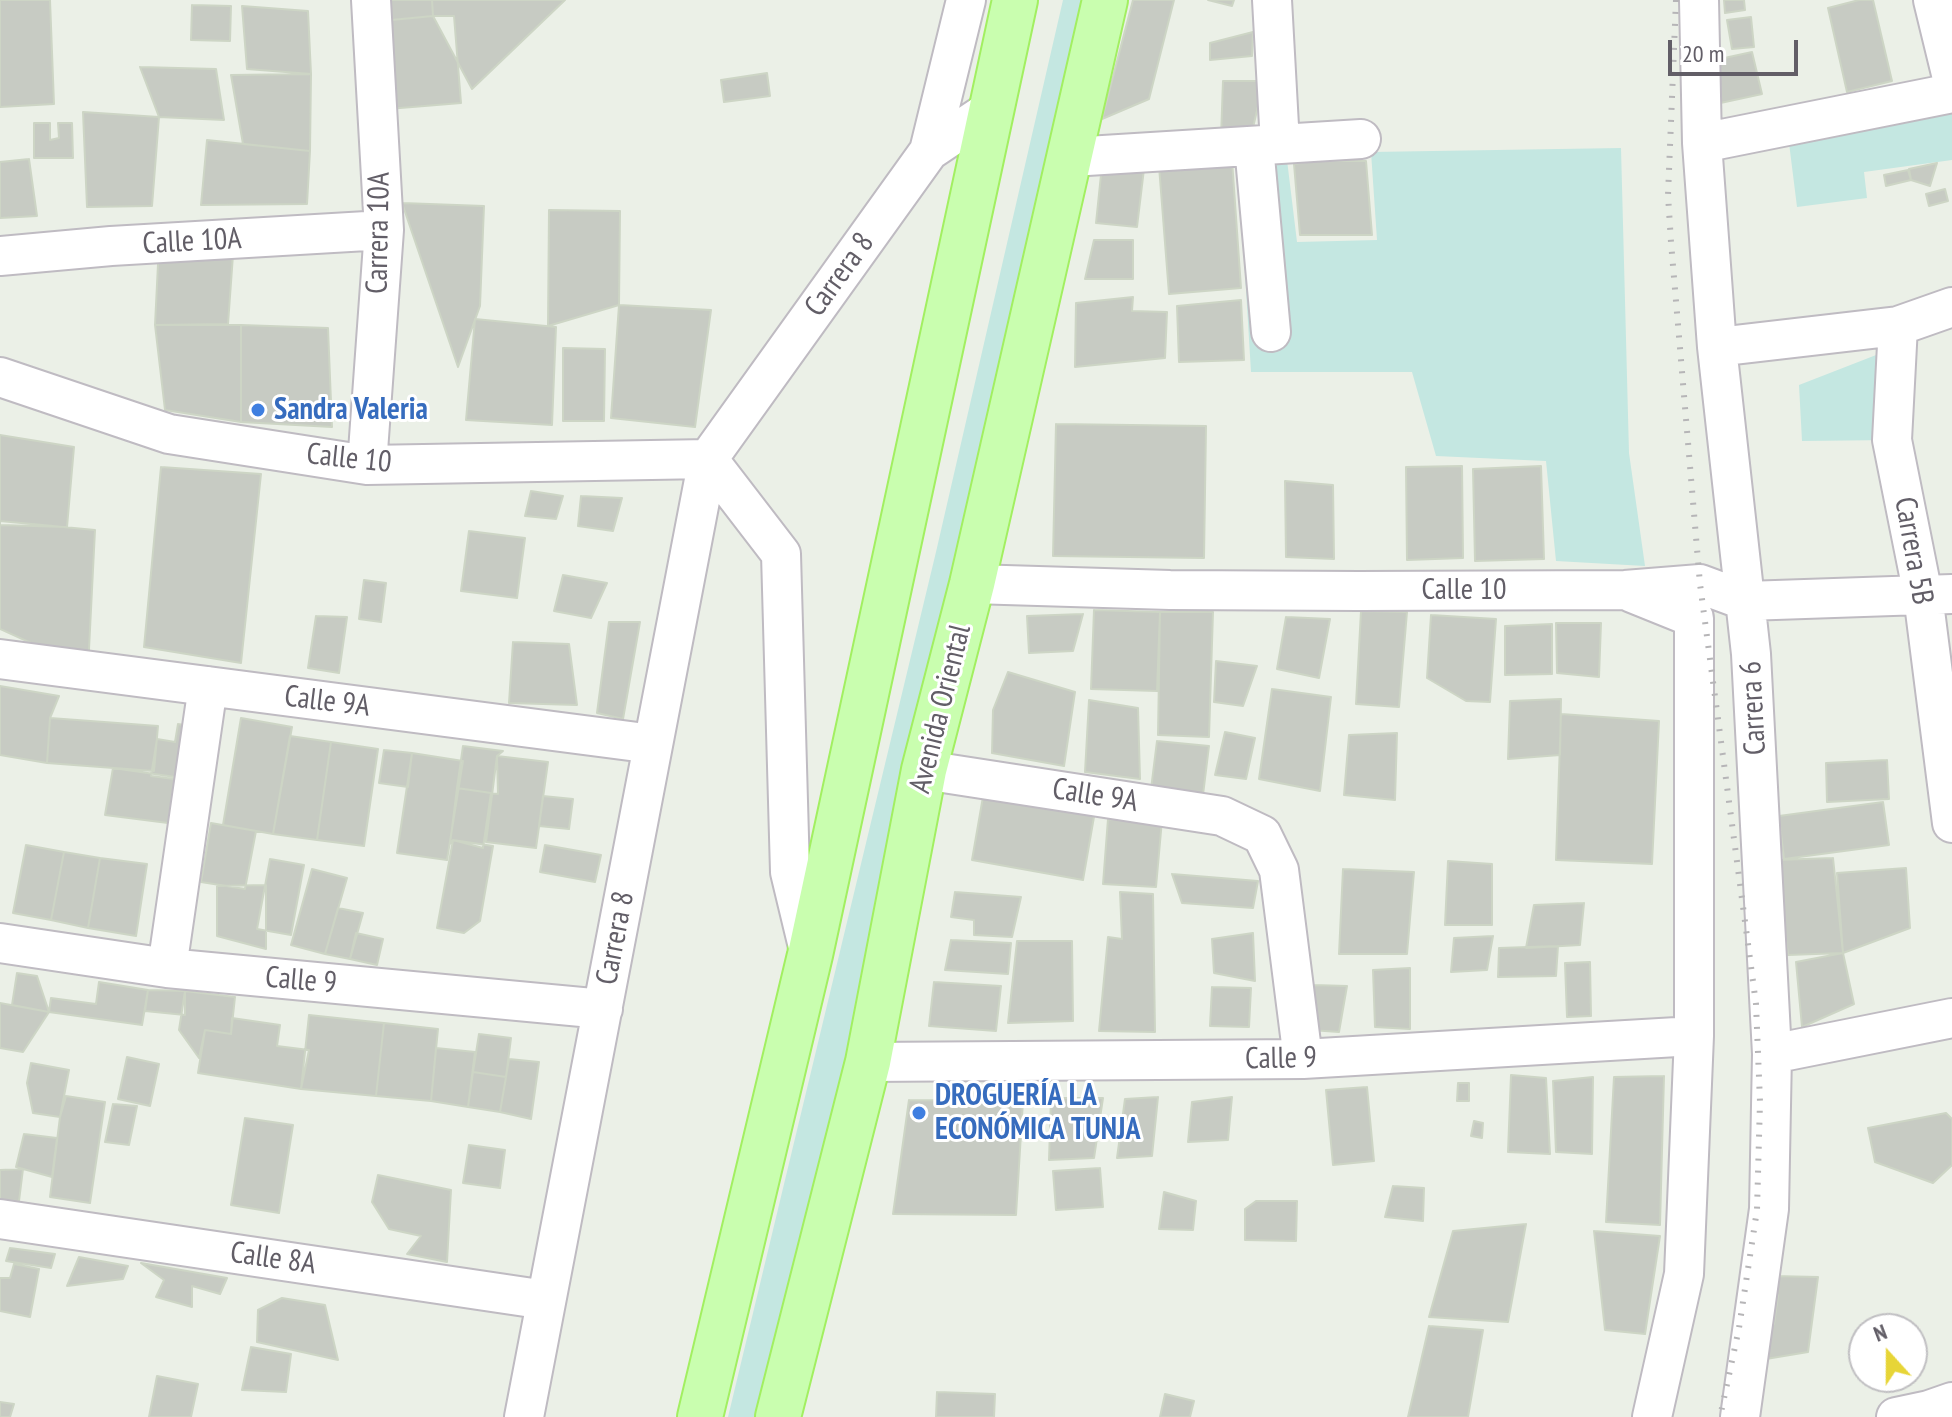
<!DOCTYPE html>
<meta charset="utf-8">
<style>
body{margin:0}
#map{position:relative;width:1952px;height:1417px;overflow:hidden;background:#ebf0e7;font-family:"PT Sans Narrow",sans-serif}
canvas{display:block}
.north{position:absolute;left:1848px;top:1313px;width:80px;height:80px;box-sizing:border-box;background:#fff;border:2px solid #c0bfc2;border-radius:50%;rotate:339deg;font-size:22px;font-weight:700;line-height:32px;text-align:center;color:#625e67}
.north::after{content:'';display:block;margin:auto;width:28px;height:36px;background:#e7d537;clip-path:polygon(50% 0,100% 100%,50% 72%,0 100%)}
.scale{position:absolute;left:1668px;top:40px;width:130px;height:36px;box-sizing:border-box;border:4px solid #625e67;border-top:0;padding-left:10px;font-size:24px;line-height:28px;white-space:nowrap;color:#625e67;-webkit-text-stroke:6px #fff;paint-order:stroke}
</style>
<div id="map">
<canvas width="1952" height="1417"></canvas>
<div class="north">N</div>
<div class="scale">20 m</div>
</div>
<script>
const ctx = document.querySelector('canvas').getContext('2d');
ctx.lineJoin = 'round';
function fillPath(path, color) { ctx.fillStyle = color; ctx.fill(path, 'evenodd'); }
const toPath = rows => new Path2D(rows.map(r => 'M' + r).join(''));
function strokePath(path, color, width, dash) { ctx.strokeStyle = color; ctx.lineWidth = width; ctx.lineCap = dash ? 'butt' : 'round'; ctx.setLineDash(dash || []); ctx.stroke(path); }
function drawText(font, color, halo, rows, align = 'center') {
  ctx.font = font + ' "PT Sans Narrow",sans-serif'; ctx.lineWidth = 6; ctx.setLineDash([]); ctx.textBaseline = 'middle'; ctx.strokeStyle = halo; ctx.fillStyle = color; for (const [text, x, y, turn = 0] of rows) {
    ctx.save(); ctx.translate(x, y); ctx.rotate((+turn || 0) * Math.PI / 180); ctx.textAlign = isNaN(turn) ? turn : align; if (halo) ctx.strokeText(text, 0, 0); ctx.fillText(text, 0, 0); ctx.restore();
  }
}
fillPath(toPath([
 [1063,0,1103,0,765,1417,728,1417,936,552],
 [1952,96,1952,160,1864,172,1867,198,1797,207,1786,119],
 [1621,148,1629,453,1645,566,1556,561,1546,461,1436,456,1412,372,1251,372,1238,158,1287,160,1297,242,1377,240,1371,152],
 [1889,350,1892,440,1802,441,1799,385]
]), '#c4e7e1');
const building = toPath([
 [0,0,50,0,54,104,0,107,0,0],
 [380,0,432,0,433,16,381,21,380,0],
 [432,0,565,0,472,89,433,16,432,0],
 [1133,0,1174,0,1149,99,1102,119,1133,0],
 [1208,0,1234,0,1232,6,1208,0],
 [1724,0,1744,0,1745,10,1725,13,1724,0],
 [1859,0,1873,0,1892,81,1847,92,1828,8,1859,0],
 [192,5,231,6,230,41,191,40,192,5],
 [242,6,308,11,311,74,247,69,242,6],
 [433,16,454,16,461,103,388,109,381,21,433,16],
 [1751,17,1754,47,1732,49,1727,20,1751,17],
 [1253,32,1252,56,1210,60,1210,43,1253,32],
 [1752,52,1762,94,1702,107,1692,65,1752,52],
 [140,67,216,69,224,120,159,117,140,67],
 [767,73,770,96,724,102,721,80,767,73],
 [311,74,310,151,243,144,231,75,311,74],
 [1223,81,1264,81,1251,136,1221,137,1223,81],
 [83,112,159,117,152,206,87,207,83,112],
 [34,123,50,123,50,140,59,138,58,123,72,123,73,158,34,158,34,123],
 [207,140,310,151,307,204,201,205,207,140],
 [29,159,37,216,0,218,0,162,29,159],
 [1232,160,1241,288,1169,294,1159,166,1232,160],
 [1312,161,1366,161,1372,235,1300,235,1294,164,1312,161],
 [1937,163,1930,186,1911,180,1909,169,1937,163],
 [1102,165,1144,169,1137,227,1096,223,1102,165],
 [1908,170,1911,180,1886,186,1884,175,1908,170],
 [1945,189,1948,201,1929,206,1926,194,1945,189],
 [402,203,484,206,480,306,458,367,402,203],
 [549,210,620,211,619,305,548,326,549,210],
 [1094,240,1133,240,1133,279,1085,279,1094,240],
 [234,241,228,324,155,325,159,244,234,241],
 [1133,297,1132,311,1167,312,1165,358,1075,367,1076,303,1133,297],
 [1241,300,1244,360,1179,362,1177,306,1241,300],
 [619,305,711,310,695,427,611,418,619,305],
 [475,319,556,327,552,425,466,420,475,319],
 [155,325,241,325,241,422,165,410,155,325],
 [241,325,328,328,332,427,241,422,241,325],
 [563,348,605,349,604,421,563,421,563,348],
 [1056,424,1206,426,1204,558,1053,556,1056,424],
 [0,435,74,447,67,527,0,525,0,435],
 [1462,466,1463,558,1407,560,1406,467,1462,466],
 [1541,466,1544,559,1475,561,1473,469,1541,466],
 [161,467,261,474,241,663,144,647,161,467],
 [1285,481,1333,485,1334,559,1286,557,1285,481],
 [531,491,563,496,556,519,525,516,531,491],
 [581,496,622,498,613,531,578,526,581,496],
 [0,521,95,530,88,669,0,629,0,521],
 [469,531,525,538,517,598,461,591,469,531],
 [563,575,607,583,591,618,554,611,563,575],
 [364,580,386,583,381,622,359,619,364,580],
 [1094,610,1160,612,1157,691,1091,689,1094,610],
 [1361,611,1407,612,1399,707,1356,704,1361,611],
 [1160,612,1213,612,1209,737,1158,735,1160,612],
 [1083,614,1073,651,1029,653,1027,616,1083,614],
 [1431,615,1496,619,1490,702,1466,701,1427,678,1431,615],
 [316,616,347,617,339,673,308,668,316,616],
 [1286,617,1330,619,1319,678,1277,669,1286,617],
 [609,622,640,622,623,719,597,713,609,622],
 [1556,623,1601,623,1599,677,1557,673,1556,623],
 [1552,624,1552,674,1505,675,1505,626,1552,624],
 [513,642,569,644,577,705,509,703,513,642],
 [1216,661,1257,666,1243,706,1214,702,1216,661],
 [1008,672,1075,692,1064,766,992,753,993,710,1008,672],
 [0,686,59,696,50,718,47,763,0,755,0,686],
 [1272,689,1331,697,1320,791,1259,779,1272,689],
 [1561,699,1560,755,1508,759,1510,701,1561,699],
 [1089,700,1138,708,1140,779,1085,772,1089,700],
 [1561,714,1659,721,1652,864,1556,860,1561,714],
 [50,718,158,726,154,771,47,763,50,718],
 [241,718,292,727,273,834,223,825,241,718],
 [178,724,191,726,182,780,151,776,157,739,175,742,178,724],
 [1225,732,1255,738,1246,779,1215,775,1225,732],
 [1397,733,1395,800,1344,795,1349,735,1397,733],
 [290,736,331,742,317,840,273,834,290,736],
 [1157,741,1209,746,1203,795,1151,789,1157,741],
 [331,742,378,749,364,846,317,840,331,742],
 [463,746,503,751,497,756,498,794,457,788,463,746],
 [384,750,412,753,408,787,379,783,384,750],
 [412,753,463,761,447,860,397,853,412,753],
 [497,756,548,762,536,848,486,842,497,756],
 [1887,760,1889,799,1827,802,1826,763,1887,760],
 [113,768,175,777,168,823,105,815,113,768],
 [457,788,491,793,483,848,453,840,450,844,457,788],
 [984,791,1095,811,1083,880,972,860,984,791],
 [543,796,573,799,569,829,539,826,543,796],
 [1883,802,1889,845,1784,859,1779,816,1883,802],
 [1108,819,1162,820,1156,887,1103,884,1108,819],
 [211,823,256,831,245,889,201,882,211,823],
 [453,840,493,846,480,921,464,933,437,928,453,840],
 [26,845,64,852,51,920,13,913,26,845],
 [545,845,601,855,595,882,540,872,545,845],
 [64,852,100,858,88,928,51,920,64,852],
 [100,858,147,864,136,936,88,928,100,858],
 [1833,858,1843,953,1788,955,1776,860,1833,858],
 [270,859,304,865,291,935,257,929,270,859],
 [1448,861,1492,864,1492,925,1445,925,1448,861],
 [1906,868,1910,928,1843,953,1837,873,1906,868],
 [312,869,347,878,325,954,291,945,312,869],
 [1343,869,1414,872,1407,954,1339,954,1343,869],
 [1172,874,1258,881,1253,908,1182,903,1172,874],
 [266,885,266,949,217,936,217,886,266,885],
 [955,892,1021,897,1012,937,974,935,974,920,951,917,955,892],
 [1120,892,1153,894,1155,1032,1099,1031,1108,937,1122,939,1120,892],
 [1584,903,1580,945,1526,948,1534,905,1584,903],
 [338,908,363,913,350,959,325,954,338,908],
 [356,933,383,939,377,965,350,959,356,933],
 [1253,933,1255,981,1214,973,1212,939,1253,933],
 [1493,936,1487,970,1451,972,1454,938,1493,936],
 [951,940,1011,943,1008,974,945,970,951,940],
 [1017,941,1072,941,1073,1021,1008,1023,1017,941],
 [1558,946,1556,976,1498,977,1499,948,1558,946],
 [1843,953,1854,1004,1802,1027,1796,962,1843,953],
 [1590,962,1591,1016,1567,1017,1565,963,1590,962],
 [1410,968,1410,1029,1375,1027,1373,970,1410,968],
 [17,973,37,976,49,1012,12,1005,17,973],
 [99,982,148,990,142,1025,49,1012,51,998,96,1004,99,982],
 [934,982,1001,986,996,1031,929,1026,934,982],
 [1313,985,1347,986,1339,1032,1311,1030,1313,985],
 [1212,987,1251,988,1249,1027,1210,1026,1212,987],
 [148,990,185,991,185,1015,145,1011,148,990],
 [185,991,235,997,231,1034,205,1030,199,1058,179,1030,185,991],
 [0,1003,49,1012,23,1052,0,1048,0,1003],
 [309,1015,384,1023,376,1096,301,1089,309,1015],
 [232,1018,280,1025,277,1046,309,1050,301,1089,198,1073,205,1030,231,1034,232,1018],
 [384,1023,438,1029,431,1101,376,1096,384,1023],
 [479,1034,511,1038,506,1077,473,1072,479,1034],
 [436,1048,475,1052,468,1107,431,1101,436,1048],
 [127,1057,159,1064,150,1106,118,1099,127,1057],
 [509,1059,539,1062,531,1119,500,1112,509,1059],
 [31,1063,69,1070,60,1117,33,1113,27,1083,31,1063],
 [473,1072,506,1077,500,1112,468,1107,473,1072],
 [1511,1075,1546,1078,1550,1154,1508,1152,1511,1075],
 [1664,1076,1660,1225,1606,1222,1614,1077,1664,1076],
 [1593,1077,1592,1154,1556,1152,1553,1081,1593,1077],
 [1458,1083,1469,1083,1469,1101,1457,1101,1458,1083],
 [1367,1087,1374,1161,1333,1165,1326,1090,1367,1087],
 [66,1096,105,1102,90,1203,50,1197,60,1117,66,1096],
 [1158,1097,1152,1156,1117,1158,1125,1099,1158,1097],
 [1232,1097,1228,1140,1188,1142,1192,1102,1232,1097],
 [1051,1098,1103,1098,1094,1158,1049,1160,1051,1098],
 [909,1100,1023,1101,1016,1215,893,1214,909,1100],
 [113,1104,137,1106,129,1145,105,1142,113,1104],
 [1946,1113,1952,1119,1952,1165,1933,1183,1875,1162,1868,1128,1946,1113],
 [245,1118,293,1125,279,1213,231,1205,245,1118],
 [1474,1121,1483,1123,1482,1138,1471,1136,1474,1121],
 [24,1134,57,1138,52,1177,16,1167,24,1134],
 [469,1145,505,1150,500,1188,463,1183,469,1145],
 [1100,1168,1103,1207,1056,1210,1053,1171,1100,1168],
 [23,1169,19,1201,0,1200,0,1170,23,1169],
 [378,1175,451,1190,447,1262,407,1254,421,1236,389,1229,372,1202,378,1175],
 [1393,1186,1424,1188,1423,1221,1385,1217,1393,1186],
 [1164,1192,1196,1201,1193,1230,1159,1229,1164,1192],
 [1256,1201,1297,1201,1296,1241,1245,1240,1245,1209,1256,1201],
 [1526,1224,1508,1322,1429,1317,1453,1231,1526,1224],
 [1594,1231,1660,1236,1645,1334,1605,1330,1594,1231],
 [10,1248,55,1254,51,1268,6,1261,10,1248],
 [79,1257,128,1266,123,1279,67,1286,79,1257],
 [141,1263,227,1278,220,1294,192,1286,192,1307,156,1297,164,1280,141,1263],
 [14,1264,39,1269,30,1317,0,1311,0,1278,10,1278,14,1264],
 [1773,1276,1818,1277,1808,1352,1760,1360,1765,1325,1774,1324,1778,1295,1772,1291,1773,1276],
 [282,1298,325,1305,338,1360,257,1342,258,1310,282,1298],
 [1429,1326,1483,1330,1468,1417,1408,1417,1429,1326],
 [251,1347,291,1354,286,1392,242,1390,251,1347],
 [157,1376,198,1384,191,1417,149,1417,157,1376],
 [937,1392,995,1394,994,1417,936,1417,937,1392],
 [1165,1394,1194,1401,1190,1417,1160,1417,1165,1394],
 [0,1402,14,1404,10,1417,0,1417,0,1402]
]);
fillPath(building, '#c7cbc3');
strokePath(building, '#cdd5c5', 2);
const minor = toPath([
 [1272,0,1280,144],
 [1699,0,1702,143,1717,347,1751,654,1772,1054,1769,1209,1740,1417],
 [1933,0,1952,78],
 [1702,143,1952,93],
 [1254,146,1271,332],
 [929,151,966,0],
 [1071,157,1361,139],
 [0,256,111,246,384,230],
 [1898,326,1892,440,1923,595,1952,823],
 [1717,347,1898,326,1952,307],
 [0,377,169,434,367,465,708,459],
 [708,459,781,554,790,872,810,955],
 [367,465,384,230,371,0],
 [972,584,1170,590,1359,591,1625,590,1700,584,1746,601,1952,594],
 [1632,593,1694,618,1694,1036,1684,1274,1652,1417],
 [0,659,653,744],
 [924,770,1222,816,1262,835,1279,870,1303,1059],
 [0,943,167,968,603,1009],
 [167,968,208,686],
 [1772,1054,1952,1018],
 [868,1062,1303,1059,1694,1036],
 [0,1219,546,1300],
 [524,1417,708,459,929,151,990,110],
 [1896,1417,1929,1410,1952,1402]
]);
const primary = toPath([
 [700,1417,810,955,1015,0],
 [778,1417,868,1062,924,770,972,584,1105,0]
]);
strokePath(minor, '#bfbbc2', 42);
strokePath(primary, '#a2ef61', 48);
strokePath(minor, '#fff', 38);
strokePath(primary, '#c9feaf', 44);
strokePath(toPath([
 [1676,0,1668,195,1671,242,1700,584,1756,1004,1760,1102,1757,1210,1739,1328,1720,1417]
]), '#b6b5b7', 6, [2, 10]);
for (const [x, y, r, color] of [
 [258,410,8,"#3f7fe0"],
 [919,1113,8,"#3f7fe0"]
]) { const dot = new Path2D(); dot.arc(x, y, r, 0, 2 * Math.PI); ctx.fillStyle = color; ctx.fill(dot); strokePath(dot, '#fff', 3); }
drawText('30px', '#625e67', '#fff', [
 ["Carrera 10A",379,233,-89],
 ["Calle 10A",192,242,-3],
 ["Carrera 8",840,275,-54],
 ["Calle 10",349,459,6],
 ["Carrera 5B",1913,551,80],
 ["Calle 10",1464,590],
 ["Calle 9A",327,702,7],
 ["Carrera 6",1754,708,-93],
 ["Avenida Oriental",941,709,-76],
 ["Calle 9A",1095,796,9],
 ["Carrera 8",616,938,-79],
 ["Calle 9",301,981,5],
 ["Calle 9",1281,1059,-1],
 ["Calle 8A",273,1259,8]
]);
drawText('bold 30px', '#366cbe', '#fff', [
 ["Sandra Valeria",274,410],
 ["DROGUERÍA LA",935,1096],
 ["ECONÓMICA TUNJA",935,1130]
], 'left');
</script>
